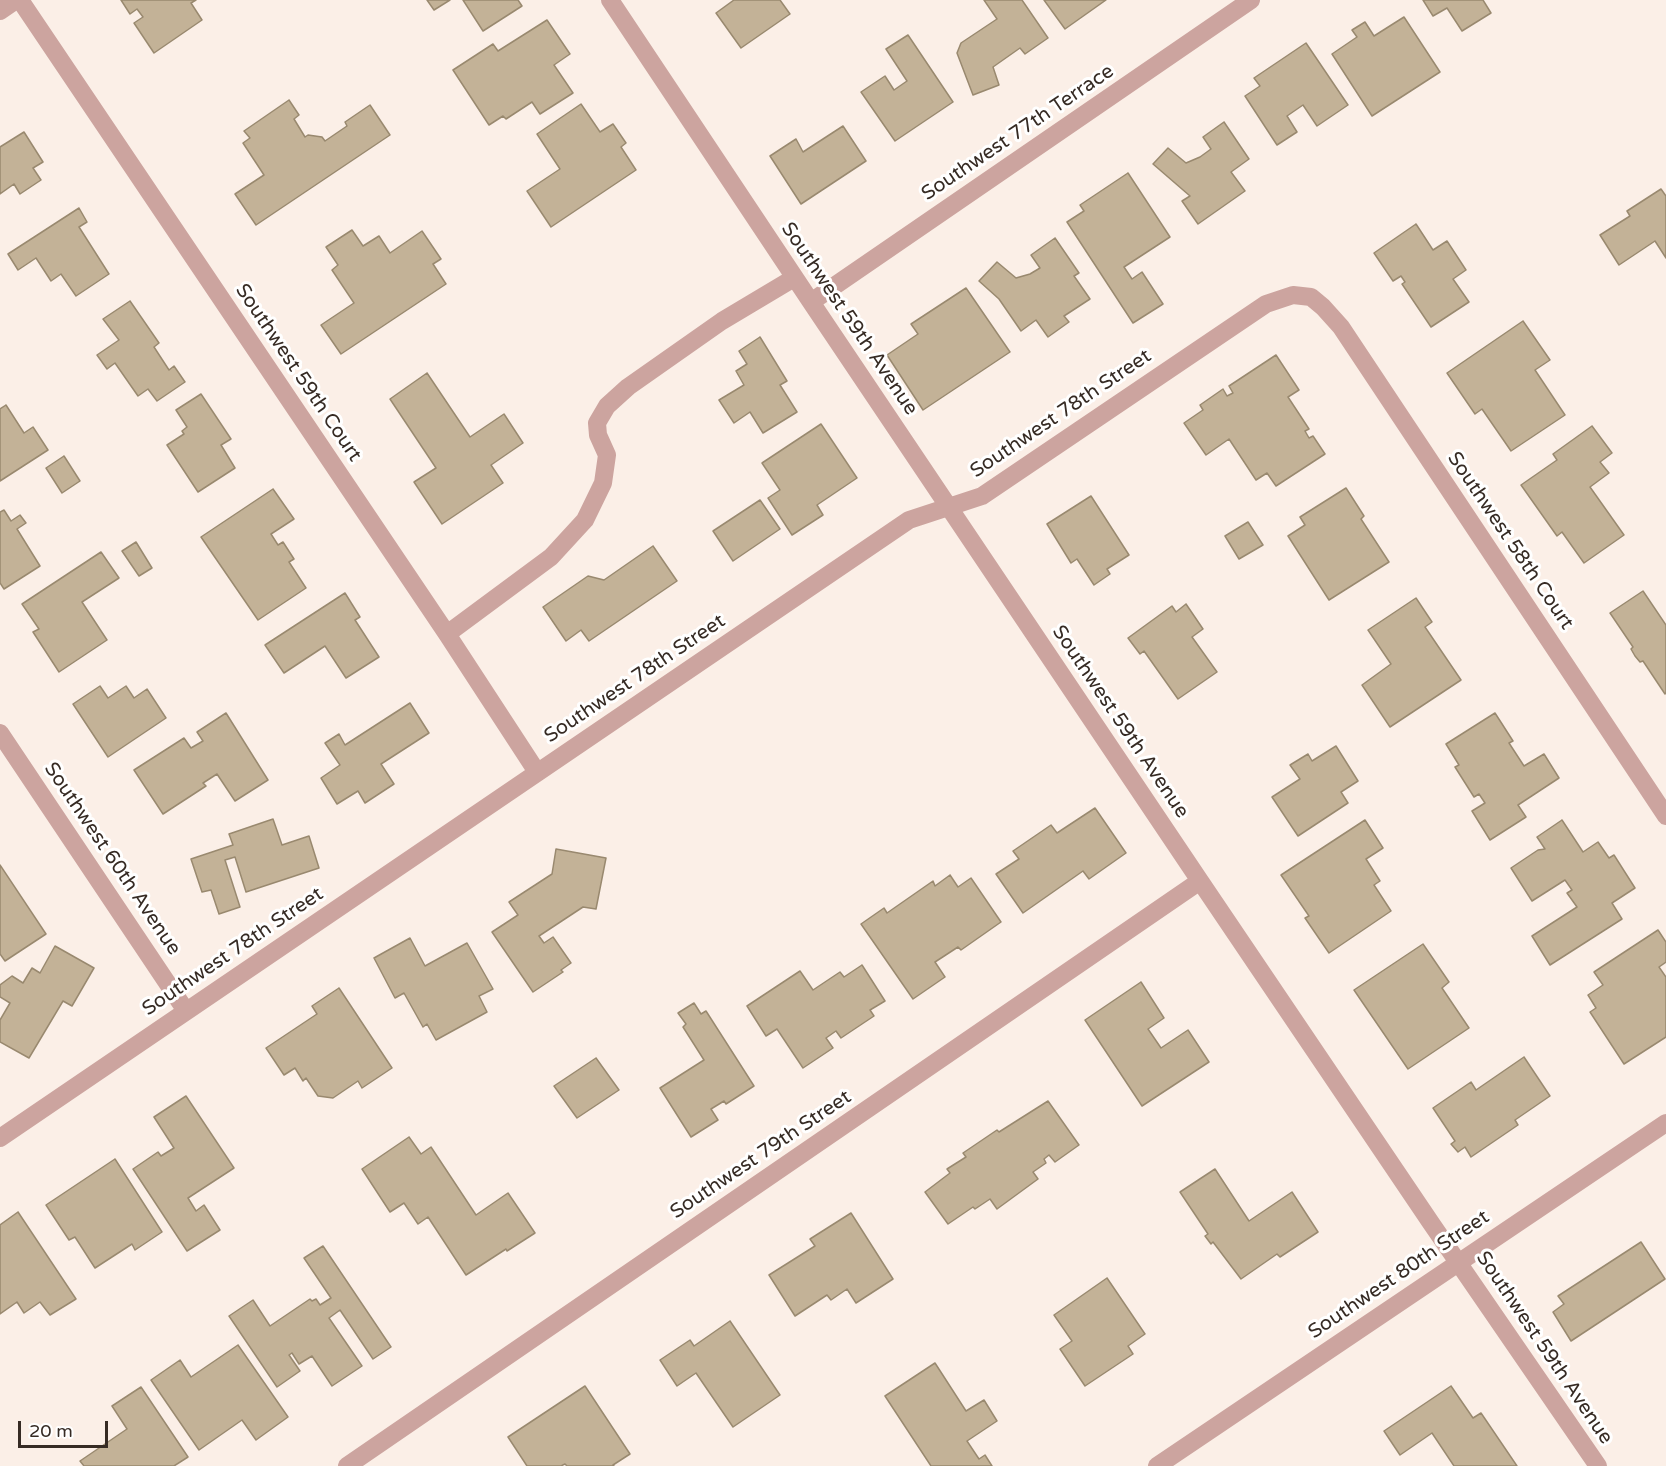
<!DOCTYPE html>
<style>
body{margin:0}
#map{position:relative;width:1666px;height:1466px;overflow:hidden;background:#fbefe7;font-family:"Varela Round",sans-serif}
canvas{display:block}
.scale{position:absolute;left:18px;top:1421px;width:90px;height:27px;box-sizing:border-box;border:3px solid #362b24;border-top:0;padding-left:8px;font-size:18px;line-height:21px;white-space:nowrap;color:#362b24;-webkit-text-stroke:4px #fff;paint-order:stroke}
</style>
<div id="map">
<canvas width="1666" height="1466"></canvas>
<div class="scale">20 m</div>
</div>
<script>
const ctx = document.querySelector('canvas').getContext('2d');
ctx.lineJoin = 'round';
function fillPath(path, color) { ctx.fillStyle = color; ctx.fill(path, 'evenodd'); }
const toPath = rows => new Path2D(rows.map(r => 'M' + r).join(''));
function strokePath(path, color, width, dash) { ctx.strokeStyle = color; ctx.lineWidth = width; ctx.lineCap = dash ? 'butt' : 'round'; ctx.setLineDash(dash || []); ctx.stroke(path); }
function drawText(font, color, halo, rows, align = 'center') {
  ctx.font = font + ' "Varela Round",sans-serif'; ctx.lineWidth = 6; ctx.setLineDash([]); ctx.textBaseline = 'middle'; ctx.strokeStyle = halo; ctx.fillStyle = color; for (const [text, x, y, turn = 0] of rows) {
    ctx.save(); ctx.translate(x, y); ctx.rotate((+turn || 0) * Math.PI / 180); ctx.textAlign = isNaN(turn) ? turn : align; if (halo) ctx.strokeText(text, 0, 0); ctx.fillText(text, 0, 0); ctx.restore();
  }
}
const building = toPath([
 [121,0,196,0,191,3,202,20,154,53,134,23,143,17,137,9,130,14,121,0],
 [427,0,450,0,434,10,427,0],
 [463,0,518,0,522,6,483,31,463,0],
 [734,0,780,0,790,14,741,48,716,13,734,0],
 [984,0,1022,0,1048,38,1025,54,1020,48,993,67,999,85,973,95,957,53,961,43,997,19,984,0],
 [1044,0,1106,0,1065,29,1044,0],
 [1423,0,1483,0,1491,13,1462,31,1447,8,1433,16,1423,0],
 [1404,17,1440,72,1372,116,1332,54,1357,37,1352,30,1365,22,1374,36,1404,17],
 [547,20,570,54,554,65,573,93,540,114,532,102,506,119,503,116,489,125,453,70,493,44,498,51,547,20],
 [908,35,953,102,895,141,861,92,885,76,894,90,907,81,886,49,908,35],
 [1306,43,1348,105,1317,126,1303,105,1287,116,1297,132,1277,145,1245,96,1260,86,1254,78,1306,43],
 [289,100,299,115,294,119,305,137,308,135,322,137,325,141,347,126,345,122,370,105,390,135,256,225,235,194,264,175,243,143,250,138,244,131,289,100],
 [581,104,600,132,613,124,626,143,621,147,636,170,551,227,527,191,560,169,537,134,581,104],
 [1224,122,1249,159,1231,172,1245,191,1198,224,1182,201,1190,196,1153,164,1168,148,1186,163,1200,157,1211,149,1203,137,1224,122],
 [843,126,866,161,801,204,770,156,796,139,803,152,843,126],
 [24,132,43,162,33,168,41,180,20,194,14,184,0,194,0,147,24,132],
 [1128,173,1170,237,1124,267,1132,279,1142,272,1163,304,1133,323,1067,222,1084,211,1080,205,1128,173],
 [1661,189,1666,196,1666,258,1655,241,1619,265,1600,235,1630,216,1627,211,1661,189],
 [79,208,87,222,79,227,109,274,76,296,61,274,51,281,36,258,18,270,8,254,79,208],
 [1416,224,1433,250,1447,241,1466,270,1453,279,1469,302,1431,327,1402,284,1405,282,1401,276,1393,281,1374,253,1416,224],
 [352,230,363,246,379,236,390,253,422,231,441,259,433,264,446,284,341,354,321,325,354,303,332,270,338,265,326,247,352,230],
 [1055,238,1079,273,1074,276,1090,299,1064,316,1069,322,1048,337,1036,320,1021,331,999,299,979,281,997,262,1016,278,1030,274,1040,268,1031,255,1055,238],
 [966,288,1010,352,923,410,887,355,918,334,911,324,966,288],
 [130,301,159,343,154,347,169,370,174,366,185,382,157,401,148,389,138,396,115,363,107,369,97,355,119,340,103,319,130,301],
 [1523,321,1550,360,1535,370,1565,415,1511,451,1482,409,1475,414,1447,373,1523,321],
 [760,337,787,381,780,385,797,412,763,433,750,412,734,423,719,400,744,385,736,371,747,364,739,351,760,337],
 [1276,355,1299,390,1288,397,1309,429,1305,431,1309,438,1313,436,1325,454,1276,486,1267,473,1256,480,1229,439,1206,455,1184,423,1203,410,1200,405,1223,389,1227,396,1233,393,1229,386,1276,355],
 [427,373,470,437,504,414,523,443,491,465,503,483,442,524,414,482,436,468,390,399,427,373],
 [201,394,231,439,221,445,235,468,198,492,167,445,184,434,182,431,187,427,176,410,201,394],
 [6,405,24,433,33,427,48,450,0,481,0,409,6,405],
 [821,424,857,478,817,505,823,515,792,535,768,498,780,490,762,463,821,424],
 [1592,426,1612,453,1600,462,1609,473,1590,487,1624,535,1584,563,1562,532,1557,536,1521,485,1557,460,1553,454,1592,426],
 [64,456,80,481,62,493,46,468,64,456],
 [1346,488,1364,516,1361,519,1389,562,1329,600,1288,536,1305,525,1300,517,1346,488],
 [273,489,294,519,271,534,278,545,283,542,294,559,289,562,306,588,258,620,201,537,273,489],
 [1091,496,1129,555,1107,569,1110,574,1094,585,1077,559,1071,563,1047,524,1091,496],
 [760,500,780,529,733,561,713,531,760,500],
 [4,510,11,521,20,515,26,523,17,529,40,566,4,589,0,583,0,512,4,510],
 [1248,522,1263,545,1239,559,1225,536,1248,522],
 [136,542,152,568,139,576,122,551,136,542],
 [653,546,677,581,589,641,581,630,566,641,543,607,588,576,604,580,653,546],
 [101,552,119,578,82,602,107,640,59,672,33,632,39,629,22,604,101,552],
 [1643,591,1666,625,1666,693,1665,694,1643,661,1640,662,1635,656,1631,649,1633,647,1610,613,1643,591],
 [345,593,360,617,355,620,379,657,346,678,325,646,284,673,265,645,345,593],
 [1416,598,1432,622,1425,627,1461,680,1390,727,1362,685,1391,664,1368,630,1416,598],
 [1186,604,1203,629,1192,637,1217,672,1178,699,1144,651,1140,654,1128,638,1172,606,1176,612,1186,604],
 [100,686,108,698,126,686,134,698,147,689,166,718,108,757,73,704,100,686],
 [410,703,429,733,381,764,394,784,365,803,358,791,337,804,321,778,340,765,325,743,339,734,345,745,410,703],
 [226,713,268,780,235,801,217,774,203,783,206,786,163,814,134,770,184,738,191,748,203,741,197,732,226,713],
 [1495,713,1513,741,1509,743,1524,766,1544,754,1559,778,1518,805,1526,817,1490,840,1472,811,1485,803,1479,794,1474,797,1455,767,1459,765,1446,744,1495,713],
 [1336,746,1358,781,1341,792,1348,803,1298,836,1272,797,1300,779,1290,765,1308,754,1312,761,1336,746],
 [1095,808,1126,853,1089,879,1083,871,1023,913,996,874,1019,859,1013,851,1051,825,1057,833,1095,808],
 [273,819,282,845,309,836,319,868,246,892,235,857,225,860,240,907,219,914,211,890,202,892,191,859,233,845,229,834,273,819],
 [1365,820,1383,848,1366,859,1380,881,1374,885,1391,911,1329,953,1305,918,1309,916,1281,875,1365,820],
 [1562,820,1583,852,1598,842,1609,858,1614,855,1635,888,1612,903,1622,919,1550,965,1532,936,1577,907,1567,893,1572,890,1565,880,1532,901,1511,868,1538,850,1545,849,1537,837,1562,820],
 [556,849,606,858,596,909,583,907,539,936,544,943,553,937,571,963,561,970,563,972,533,992,492,932,518,915,509,902,552,874,556,849],
 [0,865,46,934,5,961,0,954,0,865],
 [950,875,958,887,971,878,1001,922,961,950,958,947,935,962,945,977,913,999,861,924,884,908,887,913,933,881,935,886,950,875],
 [1658,930,1666,942,1666,962,1659,967,1666,977,1666,1037,1624,1064,1590,1012,1596,1008,1588,995,1603,985,1594,972,1658,930],
 [410,938,425,966,467,943,493,989,479,996,487,1012,436,1040,427,1024,423,1027,404,993,395,998,374,958,410,938],
 [1423,944,1449,982,1442,988,1469,1028,1408,1069,1354,990,1423,944],
 [55,946,94,968,72,1006,63,1001,29,1058,0,1042,0,1020,10,1003,0,997,0,985,12,976,23,983,32,968,40,973,55,946],
 [862,965,885,1001,870,1010,874,1016,841,1038,836,1031,826,1038,833,1048,803,1068,777,1029,766,1036,747,1006,800,971,813,990,840,972,844,977,862,965],
 [1141,982,1164,1018,1148,1029,1161,1048,1188,1030,1209,1062,1142,1106,1085,1020,1141,982],
 [339,988,392,1068,362,1088,358,1081,333,1098,318,1096,306,1078,303,1081,295,1068,284,1075,266,1048,317,1014,312,1006,339,988],
 [694,1003,701,1014,706,1011,754,1086,726,1104,724,1101,711,1109,718,1120,691,1137,660,1088,704,1060,683,1027,686,1024,678,1013,694,1003],
 [1524,1057,1550,1096,1515,1120,1518,1125,1471,1157,1465,1147,1458,1152,1451,1144,1455,1141,1433,1108,1471,1082,1476,1090,1524,1057],
 [596,1058,619,1090,577,1118,554,1086,596,1058],
 [186,1096,234,1168,188,1198,196,1211,204,1205,220,1230,187,1251,133,1169,158,1152,161,1156,174,1148,154,1117,186,1096],
 [1048,1101,1079,1145,1055,1162,1049,1155,1044,1159,1046,1163,1033,1172,1038,1179,997,1209,990,1199,975,1209,973,1207,948,1224,925,1192,950,1173,947,1169,966,1157,963,1153,997,1130,999,1132,1048,1101],
 [409,1137,421,1154,431,1147,476,1215,508,1193,535,1233,507,1251,506,1249,466,1275,428,1217,418,1224,404,1203,390,1212,362,1169,409,1137],
 [115,1159,162,1232,135,1250,132,1244,95,1268,75,1237,69,1240,46,1205,115,1159],
 [1215,1169,1249,1221,1292,1192,1318,1232,1280,1257,1277,1254,1241,1279,1213,1242,1211,1244,1205,1236,1208,1234,1180,1192,1215,1169],
 [18,1212,76,1299,50,1315,40,1302,24,1313,17,1302,0,1314,0,1225,18,1212],
 [851,1213,893,1279,856,1303,847,1289,831,1300,827,1295,795,1316,769,1275,815,1246,810,1239,851,1213],
 [1641,1242,1665,1279,1571,1341,1553,1312,1564,1304,1558,1296,1641,1242],
 [323,1246,391,1347,373,1359,340,1310,329,1318,362,1366,332,1386,312,1356,299,1364,292,1353,289,1355,300,1371,277,1387,229,1316,253,1300,270,1326,310,1299,312,1301,316,1299,320,1305,331,1298,304,1258,323,1246],
 [1107,1278,1145,1334,1128,1346,1133,1354,1085,1386,1060,1349,1072,1341,1054,1315,1107,1278],
 [730,1321,780,1395,733,1427,696,1373,677,1386,660,1360,690,1340,694,1346,730,1321],
 [238,1345,288,1417,256,1440,242,1420,199,1450,151,1380,180,1360,191,1377,238,1345],
 [935,1363,966,1411,984,1400,997,1421,967,1441,979,1459,985,1455,992,1466,931,1466,885,1396,935,1363],
 [585,1386,630,1454,613,1465,614,1466,567,1466,565,1464,561,1466,527,1466,508,1437,585,1386],
 [1451,1386,1473,1418,1481,1413,1517,1466,1454,1466,1432,1433,1400,1455,1384,1431,1451,1386],
 [141,1387,188,1457,174,1466,84,1466,80,1461,127,1429,112,1406,141,1387]
]);
fillPath(building, '#c3b297');
strokePath(building, '#99896f', 1.5);
strokePath(toPath([
 [20,0,447,634,537,772],
 [610,0,811,302,1200,881,1431,1223,1598,1466],
 [0,11,16,0],
 [811,302,1251,0],
 [447,634,551,557,585,520,603,483,607,455,598,435,597,423,607,406,628,387,722,321,794,278],
 [0,733,186,1011],
 [0,1138,909,520,982,496,1266,304,1293,295,1311,297,1323,307,1341,327,1666,816],
 [347,1466,1200,881],
 [1157,1466,1666,1123]
]), '#cca49f', 18);
drawText('20px', '#362b24', '#fff', [
 ["Southwest 77th Terrace",1018,133,-34],
 ["Southwest 59th Avenue",849,319,56],
 ["Southwest 59th Court",298,373,56],
 ["Southwest 78th Street",1061,414,-34],
 ["Southwest 58th Court",1510,541,56],
 ["Southwest 78th Street",635,679,-34],
 ["Southwest 59th Avenue",1120,722,56],
 ["Southwest 60th Avenue",112,859,56],
 ["Southwest 78th Street",233,952,-34],
 ["Southwest 79th Street",761,1155,-34],
 ["Southwest 80th Street",1399,1275,-34],
 ["Southwest 59th Avenue",1544,1348,56]
]);
</script>
